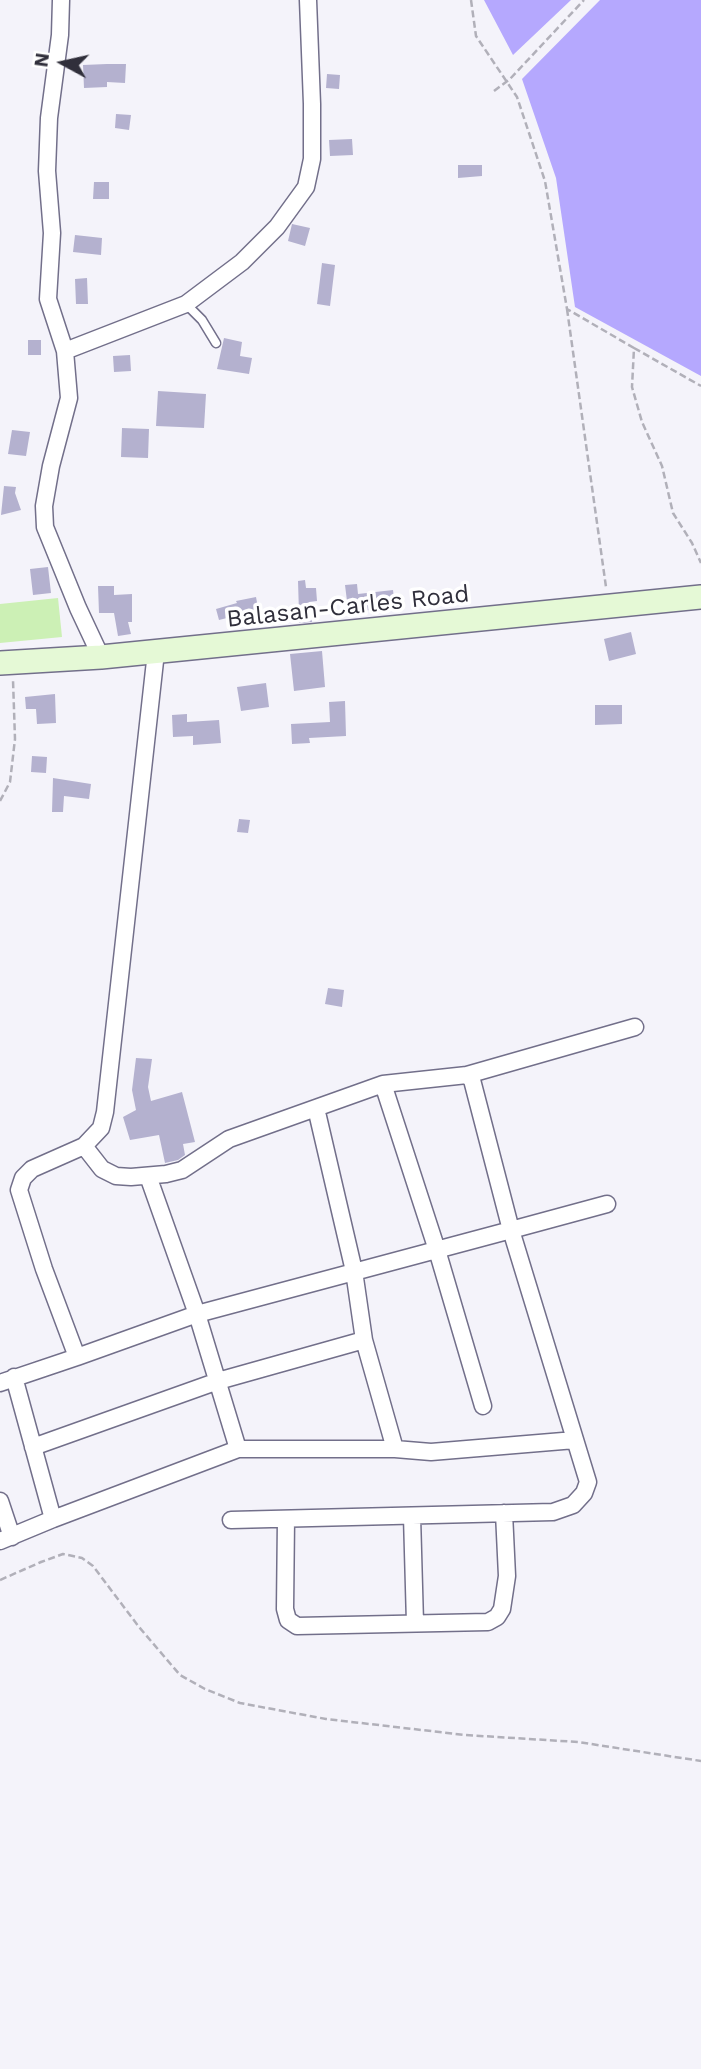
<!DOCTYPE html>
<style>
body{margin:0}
#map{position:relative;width:701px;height:2069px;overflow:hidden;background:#f4f3fa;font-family:"Work Sans",sans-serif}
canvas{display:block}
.north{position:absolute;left:28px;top:28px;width:70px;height:70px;-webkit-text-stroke:5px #fff;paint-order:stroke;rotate:278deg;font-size:19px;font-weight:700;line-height:28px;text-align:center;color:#302f3b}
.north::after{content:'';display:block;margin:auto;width:24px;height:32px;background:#302f3b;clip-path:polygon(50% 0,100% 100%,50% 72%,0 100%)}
</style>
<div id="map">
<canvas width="701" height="2069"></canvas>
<div class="north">N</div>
</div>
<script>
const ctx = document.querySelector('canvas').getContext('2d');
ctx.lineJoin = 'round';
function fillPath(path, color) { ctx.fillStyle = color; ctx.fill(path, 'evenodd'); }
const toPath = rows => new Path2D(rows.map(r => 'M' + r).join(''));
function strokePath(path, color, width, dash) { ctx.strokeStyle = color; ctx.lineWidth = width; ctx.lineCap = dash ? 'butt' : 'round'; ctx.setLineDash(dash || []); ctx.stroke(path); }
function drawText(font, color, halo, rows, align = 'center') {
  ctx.font = font + ' "Work Sans",sans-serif'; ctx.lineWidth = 7; ctx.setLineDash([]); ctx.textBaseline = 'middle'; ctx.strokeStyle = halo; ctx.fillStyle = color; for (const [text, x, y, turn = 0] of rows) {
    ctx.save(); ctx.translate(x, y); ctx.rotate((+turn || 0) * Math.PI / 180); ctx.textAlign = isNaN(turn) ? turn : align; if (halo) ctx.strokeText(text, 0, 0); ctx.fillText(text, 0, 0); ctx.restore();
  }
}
fillPath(toPath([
 [58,598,62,637,0,643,0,604]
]), '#ccf0b5');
fillPath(toPath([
 [484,0,571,0,513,55],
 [600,0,701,0,701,376,575,307,556,178,522,79]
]), '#b5a8fe');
fillPath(toPath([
 [107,64,126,64,125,83,107,82,107,87,84,88,83,65],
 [327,74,340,75,339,89,326,88],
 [116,114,131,115,129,130,115,128],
 [352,139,353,155,330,156,329,140],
 [458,165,482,165,482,176,458,178],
 [94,182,109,182,109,199,93,199],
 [292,224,310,228,305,246,288,241],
 [75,235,102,238,101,255,73,252],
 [322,263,335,265,330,306,317,304],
 [87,278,88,304,76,304,75,279],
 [224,338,242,342,240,356,252,358,249,374,217,369],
 [28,340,41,340,41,355,28,355],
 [130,355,131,371,114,372,113,356],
 [158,391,206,394,204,428,156,426],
 [122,428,149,429,148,458,121,457],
 [12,430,30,432,26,456,8,454],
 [4,486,16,487,15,493,21,510,1,515],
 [48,567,51,593,33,595,30,569],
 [305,580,306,588,316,588,317,601,309,602,312,622,299,623,297,613,299,613,298,581],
 [357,584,358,594,393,590,395,607,346,613,345,601,347,601,345,585],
 [98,586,114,586,114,595,132,594,132,622,128,622,131,634,118,636,114,613,99,613],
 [256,597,259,613,240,617,239,615,219,620,216,609,237,603,236,601],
 [631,632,636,654,609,661,604,639],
 [322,651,325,687,294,691,290,654],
 [266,683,269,707,241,711,237,687],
 [55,694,56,723,37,724,36,709,26,709,25,697],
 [345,701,346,736,309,738,310,743,292,744,291,724,330,722,329,702],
 [595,705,622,705,622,724,595,725],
 [187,714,187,722,219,720,221,743,193,745,193,736,173,737,172,715],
 [32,756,47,757,46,773,31,772],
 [53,778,91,784,89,799,64,796,63,812,52,812],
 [239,819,250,820,248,833,237,832],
 [328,988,344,990,342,1007,325,1004],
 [136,1058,152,1059,148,1087,151,1101,182,1092,195,1142,183,1144,185,1155,178,1160,165,1163,159,1135,130,1140,123,1117,136,1110,132,1090]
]), '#b4b1cf');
const lane = toPath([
 [186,304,202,320,216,343]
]);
const street = toPath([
 [61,0,60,35,49,118,47,171,52,233,48,299,65,351,69,398,51,466,44,506,45,527,78,608,101,657],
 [65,351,186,304,242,262,277,227,306,187,312,159,312,104,308,0],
 [467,1075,635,1027],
 [383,1084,437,1250,483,1406],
 [316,1108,354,1271,364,1340,395,1449,431,1452,575,1440],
 [84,1146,102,1169,116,1176,131,1177,166,1174,182,1170,229,1139,383,1084,467,1075,472,1080,511,1230,197,1314,148,1176],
 [14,1377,53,1519],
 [0,1383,77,1357,44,1269,19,1190,23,1178,32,1169,84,1146,101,1128,105,1112,156,652],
 [33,1447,218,1381,364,1340],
 [238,1449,395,1449],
 [0,1501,12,1537],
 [412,1516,415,1623],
 [286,1519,285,1609,288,1620,297,1626,488,1622,497,1617,502,1609,507,1576,504,1513],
 [231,1520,553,1512,573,1505,584,1493,588,1482,511,1230,607,1204],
 [0,1541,53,1519,238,1449,197,1314,77,1357]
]);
const secondary = toPath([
 [0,663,101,657,701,597]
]);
strokePath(lane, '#726f8a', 11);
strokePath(street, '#726f8a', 19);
strokePath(secondary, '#726f8a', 26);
strokePath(toPath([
 [471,0,476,36,517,97,545,181,567,309,634,348,632,387,642,422,662,466,673,513,692,543,701,563],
 [494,91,510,79,584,0],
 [567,309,606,587],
 [634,348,701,386],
 [0,801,10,782,15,739,13,680],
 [0,1580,41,1562,63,1554,82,1558,93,1566,139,1627,180,1675,205,1689,240,1703,326,1719,465,1735,578,1742,701,1761]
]), '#b1b0b9', 2.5, [7, 3.5]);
strokePath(lane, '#fff', 8);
strokePath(street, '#fff', 16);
strokePath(secondary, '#e5f9d6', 23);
drawText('24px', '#302f3b', '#fff', [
 ["Balasan-Carles Road",348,607,-6]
]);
</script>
